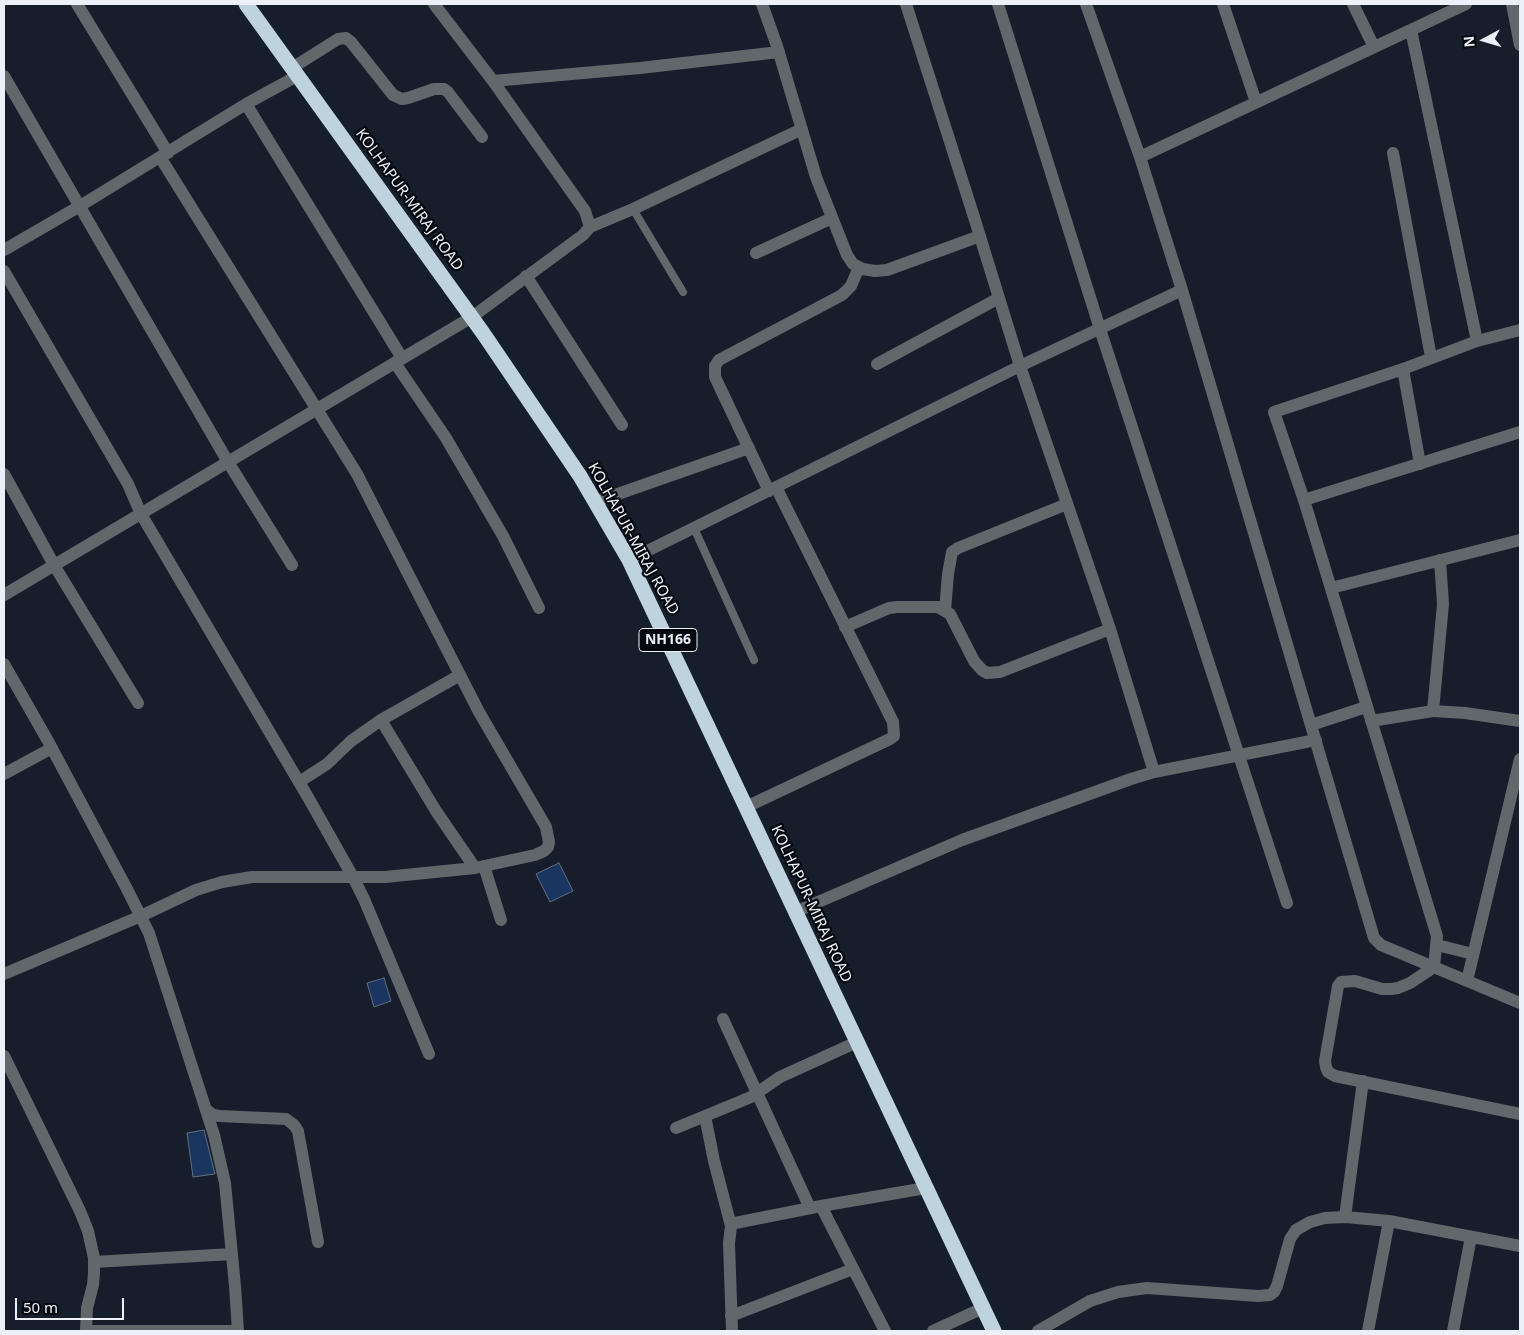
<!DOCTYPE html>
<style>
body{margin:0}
#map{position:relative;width:1524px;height:1335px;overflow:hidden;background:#151e2a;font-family:"Noto Sans",sans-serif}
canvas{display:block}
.frame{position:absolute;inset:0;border:5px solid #ebf0f9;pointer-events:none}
.north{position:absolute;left:1459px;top:15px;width:50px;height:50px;-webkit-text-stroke:4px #05080d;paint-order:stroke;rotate:264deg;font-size:14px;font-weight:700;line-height:20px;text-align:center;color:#ebf0f9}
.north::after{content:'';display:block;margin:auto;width:18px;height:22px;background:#ebf0f9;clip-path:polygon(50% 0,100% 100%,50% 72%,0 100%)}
.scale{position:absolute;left:15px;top:1298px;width:109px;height:22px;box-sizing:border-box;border:2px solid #ebf0f9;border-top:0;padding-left:6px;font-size:15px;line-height:18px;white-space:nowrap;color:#ebf0f9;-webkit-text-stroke:4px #05080d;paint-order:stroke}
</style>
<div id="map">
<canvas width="1524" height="1335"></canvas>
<div class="frame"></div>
<div class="north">N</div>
<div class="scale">50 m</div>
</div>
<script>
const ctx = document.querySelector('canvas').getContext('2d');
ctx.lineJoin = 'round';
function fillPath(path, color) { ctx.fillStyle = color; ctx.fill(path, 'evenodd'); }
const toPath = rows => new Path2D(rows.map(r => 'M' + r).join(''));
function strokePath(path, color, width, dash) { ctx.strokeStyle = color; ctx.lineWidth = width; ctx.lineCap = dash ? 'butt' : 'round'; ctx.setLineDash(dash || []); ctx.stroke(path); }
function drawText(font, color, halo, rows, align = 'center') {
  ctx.font = font + ' "Noto Sans",sans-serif'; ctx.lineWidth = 4.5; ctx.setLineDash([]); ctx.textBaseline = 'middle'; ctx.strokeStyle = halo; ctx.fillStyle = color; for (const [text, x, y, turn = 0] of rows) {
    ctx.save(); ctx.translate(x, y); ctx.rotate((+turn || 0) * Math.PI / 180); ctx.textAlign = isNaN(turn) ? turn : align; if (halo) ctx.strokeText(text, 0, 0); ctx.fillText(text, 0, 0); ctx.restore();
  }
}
const building = toPath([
 [559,863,573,891,550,902,536,874,559,863],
 [384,978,391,1001,374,1007,367,983,384,978],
 [204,1130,215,1174,193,1177,187,1133,204,1130]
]);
fillPath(building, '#193560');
strokePath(building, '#646e7e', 1);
strokePath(toPath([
 [633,209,683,292],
 [694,528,754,660]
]), '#60686c', 8);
strokePath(toPath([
 [77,4,168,153],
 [762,4,777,46,816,177,847,255,853,264,863,269,875,271,887,270,980,236],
 [906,4,974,217,1020,366,1110,629,1154,772],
 [998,4,1100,329,1287,903],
 [1086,4,1140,157],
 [1223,4,1256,102],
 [1353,4,1374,47],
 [1512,4,1520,45],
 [1411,30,1477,341],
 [292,68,338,39,346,38,351,42,393,95,402,99,408,98,434,89,444,89,448,92,482,137],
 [4,76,228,462,292,565],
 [493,81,640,68,779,52],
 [246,104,402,358],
 [1393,153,1431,357],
 [590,227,633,209,802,129],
 [4,250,80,206,246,104,297,76],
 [756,253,832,218],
 [4,271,128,484,141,514,309,799,353,877,364,899,429,1054],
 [526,276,622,425],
 [1182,290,1374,938,1381,945,1520,1003],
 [1520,330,1477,341,1403,369,1274,412,1304,500,1437,936,1434,967,1410,983,1398,988,1391,989,1382,989,1355,981,1341,982,1338,986,1325,1061,1326,1067,1328,1072,1335,1076,1520,1114],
 [395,363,446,438,503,536,539,608],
 [877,364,999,298],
 [1403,369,1420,464],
 [4,474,54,565,138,703],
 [769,491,715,377,715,366,719,360,842,295,851,286,859,267],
 [1304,500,1520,432],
 [595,502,749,448],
 [629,560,1020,366,1182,290,1140,157,1466,4],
 [1331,588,1520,540],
 [4,595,472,317,583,235,590,227,585,211,493,81,434,4],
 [945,611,948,574,952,552,958,548,1067,504],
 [845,627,889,608,897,607,938,607,950,614,974,661,982,670,987,673,1000,672,1110,629],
 [4,664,48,741,127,889,149,933,214,1135,225,1183,235,1286,238,1331],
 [1433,711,1443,604,1440,560],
 [381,720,436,811,475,868],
 [1371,721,1433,711,1465,713,1520,721],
 [1311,725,1366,707],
 [4,774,52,748],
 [299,782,327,764,351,741,381,720,460,675],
 [746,807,890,739,894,736,893,722,776,487],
 [484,866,501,920],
 [795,912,962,840,1131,779,1154,772,1316,740],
 [1437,945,1473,954],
 [4,974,141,916,196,890,222,882,252,877,385,877,475,868,535,855,544,851,548,847,549,842,546,827,479,712,357,474,160,157],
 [1467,981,1520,759],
 [723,1019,810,1208],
 [4,1056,80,1211,88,1231,94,1258,94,1273,93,1285,87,1308,86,1331],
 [208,1111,213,1115,220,1116,286,1119,294,1125,298,1131,318,1242],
 [705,1116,714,1161,731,1226],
 [676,1128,751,1097,780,1077,857,1042],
 [821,1206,885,1331],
 [1345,1217,1363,1081],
 [94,1262,232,1254],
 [731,1316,853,1269],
 [86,1331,238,1331],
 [732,1331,729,1243,731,1226,735,1223,821,1206,926,1188],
 [933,1331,983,1308],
 [1038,1331,1090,1301,1118,1292,1147,1288,1258,1296,1270,1295,1274,1292,1277,1286,1290,1239,1296,1230,1310,1222,1325,1218,1345,1217,1389,1221,1520,1246],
 [1368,1331,1389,1221],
 [1453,1331,1471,1237]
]), '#60686c', 12);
strokePath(toPath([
 [246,4,483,333,580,476,629,560,994,1331]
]), '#bed3de', 15);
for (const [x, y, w] of [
 [668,640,58]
]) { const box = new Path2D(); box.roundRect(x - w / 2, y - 11.5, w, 23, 4); ctx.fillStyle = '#05080d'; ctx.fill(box); strokePath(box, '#ebf0f9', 1); }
drawText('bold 14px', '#ebf0f9', null, [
 ["NH166",668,640]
]);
drawText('15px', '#ebf0f9', '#05080d', [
 ["KOLHAPUR-MIRAJ ROAD",409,200,54],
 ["KOLHAPUR-MIRAJ ROAD",633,539,61],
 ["KOLHAPUR-MIRAJ ROAD",811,904,65]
]);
</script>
